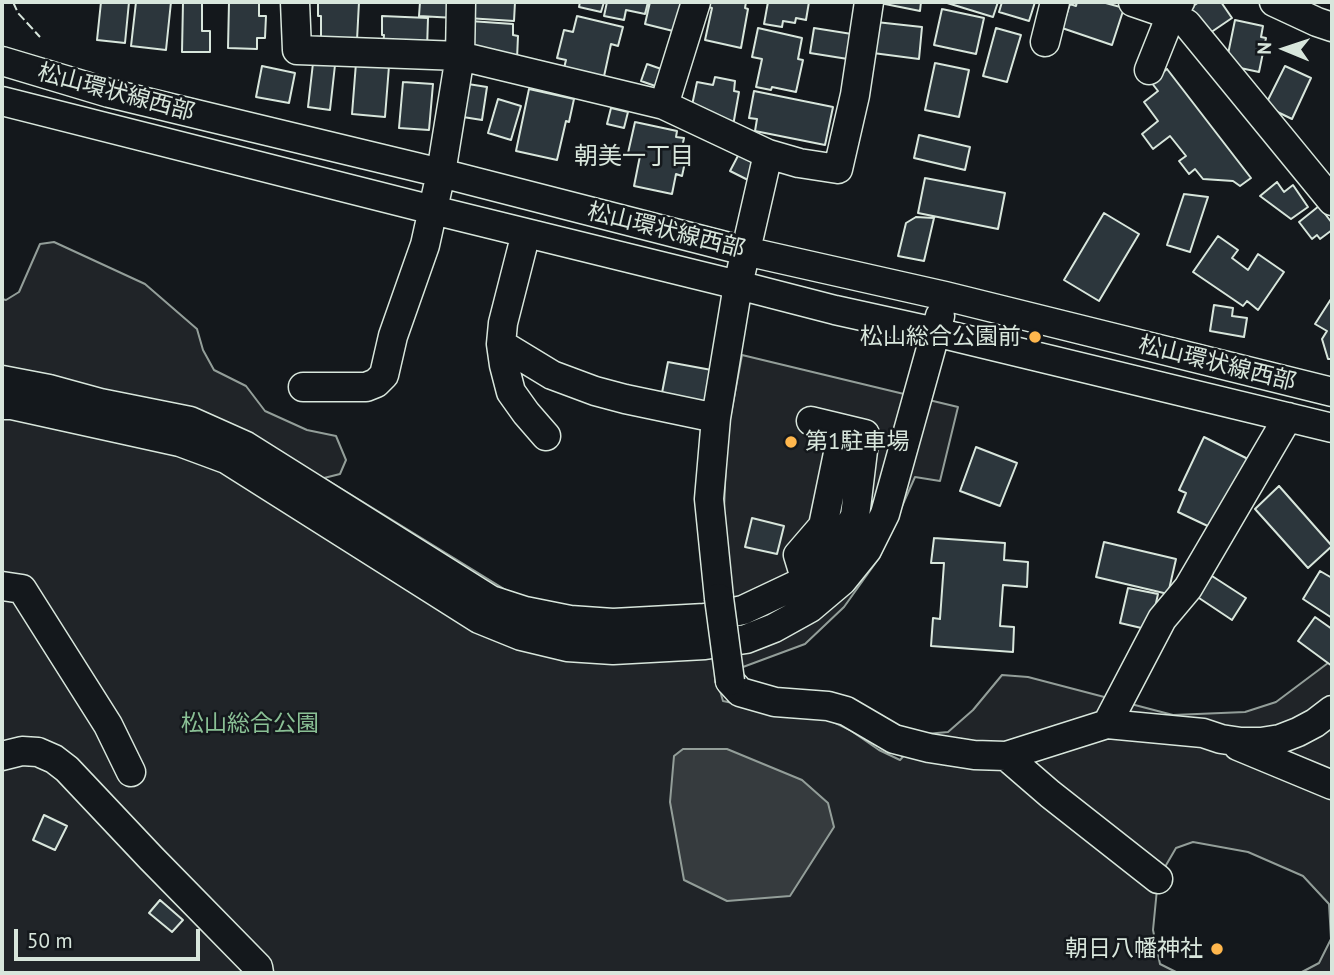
<!DOCTYPE html>
<meta charset="utf-8">
<style>
body{margin:0}
#map{position:relative;width:1334px;height:975px;overflow:hidden;background:#14181c;font-family:"PT Sans",sans-serif}
canvas{display:block}
.frame{position:absolute;inset:0;border:4px solid #d8e6dc;pointer-events:none}
.north{position:absolute;left:1250px;top:14px;width:70px;height:70px;-webkit-text-stroke:5px #14181c;paint-order:stroke;rotate:272deg;font-size:19px;font-weight:700;line-height:28px;text-align:center;color:#d8e6dc}
.north::after{content:'';display:block;margin:auto;width:24px;height:32px;background:#d8e6dc;clip-path:polygon(50% 0,100% 100%,50% 72%,0 100%)}
.scale{position:absolute;left:14px;top:929px;width:186px;height:32px;box-sizing:border-box;border:4px solid #d8e6dc;border-top:0;padding-left:9px;font-size:21px;line-height:24px;white-space:nowrap;color:#d8e6dc;-webkit-text-stroke:5px #14181c;paint-order:stroke}
</style>
<div id="map">
<canvas width="1334" height="975"></canvas>
<div class="frame"></div>
<div class="north">N</div>
<div class="scale">50 m</div>
</div>
<script>
const ctx = document.querySelector('canvas').getContext('2d');
ctx.lineJoin = 'round';
function fillPath(path, color) { ctx.fillStyle = color; ctx.fill(path, 'evenodd'); }
const toPath = rows => new Path2D(rows.map(r => 'M' + r).join(''));
function strokePath(path, color, width, dash) { ctx.strokeStyle = color; ctx.lineWidth = width; ctx.lineCap = dash ? 'butt' : 'round'; ctx.setLineDash(dash || []); ctx.stroke(path); }
function drawText(font, color, halo, rows, align = 'center') {
  ctx.font = font + ' "PT Sans","Noto Sans JP",sans-serif'; ctx.lineWidth = 5; ctx.setLineDash([]); ctx.textBaseline = 'middle'; ctx.strokeStyle = halo; ctx.fillStyle = color; for (const [text, x, y, turn = 0] of rows) {
    ctx.save(); ctx.translate(x, y); ctx.rotate((+turn || 0) * Math.PI / 180); ctx.textAlign = isNaN(turn) ? turn : align; if (halo) ctx.strokeText(text, 0, 0); ctx.fillText(text, 0, 0); ctx.restore();
  }
}
const green = toPath([
 [54,242,145,284,197,329,203,350,214,370,246,386,265,411,307,430,336,436,346,460,340,474,324,478,522,600,616,615,729,605,724,511,727,435,742,355,958,407,940,481,915,477,879,558,844,607,805,644,716,677,723,701,790,715,825,718,850,730,879,750,900,760,917,741,926,734,948,732,973,710,1002,675,1028,677,1173,715,1245,712,1276,702,1332,660,1332,973,1300,973,1319,963,1331,939,1329,904,1303,876,1248,852,1193,842,1176,848,1158,879,1153,930,1160,964,1178,973,2,973,2,299,6,300,19,292,40,244,54,242]
]);
fillPath(green, '#202428');
strokePath(green, '#939e99', 2);
const water = toPath([
 [683,749,727,749,802,780,828,803,834,827,790,896,727,901,684,880,670,802,674,756,683,749]
]);
fillPath(water, '#363b3e');
strokePath(water, '#939e99', 2);
const building = toPath([
 [101,2,129,2,125,43,97,40,101,2],
 [136,2,171,2,166,50,131,46,136,2],
 [183,2,202,2,202,31,210,31,210,52,182,52,183,2],
 [229,2,259,2,259,16,266,16,265,38,257,38,257,49,228,48,229,2],
 [318,2,359,2,357,40,321,38,321,16,318,16,318,2],
 [420,2,456,2,455,18,419,16,420,2],
 [468,2,515,2,514,21,467,18,468,2],
 [580,2,604,2,601,12,579,7,580,2],
 [607,2,648,2,645,14,626,10,624,20,604,16,607,2],
 [650,2,664,3,664,2,684,2,677,32,645,24,650,2],
 [706,2,746,2,745,8,748,9,741,48,705,40,712,8,705,6,706,2],
 [768,2,809,2,806,20,796,18,795,23,783,21,782,27,764,24,768,2],
 [875,2,921,2,920,11,875,2],
 [944,2,998,2,993,17,944,2],
 [1002,2,1035,2,1029,21,999,12,1002,2],
 [1077,2,1102,2,1124,8,1112,45,1062,28,1070,4,1076,6,1077,2],
 [1199,2,1221,2,1232,18,1207,35,1189,9,1199,2],
 [942,9,984,18,976,54,934,45,942,9],
 [382,16,428,18,427,49,383,47,384,35,382,35,382,16],
 [577,16,623,27,618,46,611,44,603,81,563,72,566,60,557,58,564,30,573,32,577,16],
 [1235,20,1263,26,1261,37,1266,38,1259,72,1231,66,1227,59,1235,20],
 [470,21,513,24,513,35,518,36,517,59,473,56,470,21],
 [876,22,922,27,919,59,873,53,876,22],
 [758,28,802,38,798,59,803,60,796,92,772,87,771,90,756,87,762,59,752,57,758,28],
 [814,28,858,35,854,60,810,53,814,28],
 [996,28,1021,35,1007,82,983,76,996,28],
 [313,63,335,65,330,110,308,107,313,63],
 [356,63,389,66,385,117,352,114,356,63],
 [935,63,969,70,959,117,925,110,935,63],
 [647,64,667,71,661,88,641,81,647,64],
 [262,66,295,73,289,103,256,97,262,66],
 [1285,66,1311,78,1292,119,1265,106,1285,66],
 [1167,69,1251,178,1240,186,1233,181,1203,179,1195,169,1189,174,1179,161,1186,156,1170,136,1153,149,1142,134,1158,121,1144,102,1158,91,1151,82,1167,69],
 [715,77,735,81,734,91,739,92,733,126,691,110,697,82,713,85,715,77],
 [403,82,433,84,429,130,399,128,403,82],
 [468,84,487,87,482,120,463,117,468,84],
 [529,89,574,99,569,122,566,121,557,160,516,151,529,89],
 [754,91,833,107,825,145,755,131,757,119,749,118,754,91],
 [498,99,521,106,511,140,488,133,498,99],
 [611,108,628,112,624,128,607,124,611,108],
 [635,122,677,131,676,137,684,138,681,152,687,153,682,176,676,174,672,194,634,186,640,156,628,153,635,122],
 [919,135,970,147,965,170,914,158,919,135],
 [741,150,762,161,752,182,730,171,741,150],
 [925,178,1005,193,998,229,918,213,925,178],
 [1277,182,1284,192,1293,185,1308,207,1291,219,1260,196,1277,182],
 [1184,194,1208,197,1190,252,1167,245,1184,194],
 [1319,206,1332,223,1332,230,1320,239,1317,235,1312,239,1299,222,1319,206],
 [1104,213,1139,234,1099,301,1064,280,1104,213],
 [916,217,934,218,924,261,898,256,906,223,916,217],
 [1218,236,1238,250,1232,258,1248,270,1258,254,1284,272,1258,310,1247,301,1243,306,1193,272,1218,236],
 [1331,299,1332,299,1332,359,1328,359,1322,339,1327,331,1315,324,1331,299],
 [1214,305,1233,308,1232,316,1247,318,1244,337,1210,331,1214,305],
 [668,362,717,371,710,407,661,398,668,362],
 [1204,437,1248,459,1214,529,1178,512,1186,493,1179,490,1204,437],
 [976,447,1017,463,1000,506,960,491,976,447],
 [1279,486,1332,546,1308,568,1255,509,1279,486],
 [752,518,784,526,777,554,745,547,752,518],
 [934,538,1005,543,1004,560,1028,562,1027,587,1003,585,1000,626,1014,627,1013,652,931,646,933,618,940,619,944,563,931,563,934,538],
 [1104,542,1176,559,1168,594,1096,577,1104,542],
 [1320,571,1332,578,1332,618,1303,599,1320,571],
 [1212,576,1246,598,1232,620,1193,594,1205,586,1212,576],
 [1128,588,1158,594,1150,630,1120,623,1128,588],
 [1315,617,1332,629,1332,666,1298,641,1315,617],
 [44,815,67,826,55,850,33,840,44,815],
 [160,900,183,920,172,932,149,913,160,900]
]);
fillPath(building, '#2c363c');
strokePath(building, '#d8e6dc', 2);
const minor = toPath([
 [295,2,297,50,460,56,664,105,768,154,799,163,838,169,855,95,869,2],
 [1133,2,1171,15,1187,24,1332,201],
 [1274,2,1317,22,1332,27],
 [1045,42,1055,2],
 [2,61,109,93,441,173,745,251,945,296,1332,392],
 [1149,70,1171,15,1180,2],
 [2,101,433,210,738,285,835,310,935,332,1332,428],
 [664,105,696,2],
 [526,233,503,323,501,344,504,365,511,392,526,413,546,436],
 [501,344,552,375,595,391,625,399,716,418],
 [2,380,49,389,100,403,190,421,246,446,491,600,525,611,570,620,613,623,705,618,743,610,796,585,833,556,855,516,865,434,811,421],
 [303,387,366,387,376,383,384,375,393,336,425,245,441,173,460,56,461,2],
 [2,405,12,405,180,442,226,459,479,619,521,636,567,647,613,650,705,645,746,639,774,628,810,608,842,581,867,550,885,514,940,316],
 [805,578,798,555,823,526,843,429],
 [2,586,22,589,108,725,131,772],
 [719,598,709,499,716,418,738,285,768,154],
 [730,681,740,692,775,702,828,706,846,711,894,739,929,748,974,755,1006,756,1107,724,1203,733,1221,739,1241,742,1261,742,1280,739,1298,732,1315,723,1332,710],
 [1107,724,1162,619,1188,588,1288,417],
 [1238,746,1332,785],
 [2,756,22,751,38,752,54,759,67,769,151,858,258,967,259,973],
 [1006,756,1050,794,1158,879]
]);
strokePath(minor, '#d8e6dc', 31);
strokePath(minor, '#14181c', 28);
const minorBridge = toPath([
 [719,598,730,681]
]);
strokePath(minorBridge, '#d8e6dc', 31, []);
strokePath(minorBridge, '#14181c', 28);
strokePath(toPath([
 [13,2,18,13,40,37]
]), '#d8e6dc', 2, [9, 3.5]);
for (const [x, y, r, color] of [
 [1035,337,7,"#ffb74d"],
 [791,442,7,"#ffb74d"],
 [1217,949,7,"#ffb74d"]
]) { const dot = new Path2D(); dot.arc(x, y, r, 0, 2 * Math.PI); ctx.fillStyle = color; ctx.fill(dot); strokePath(dot, '#14181c', 2.5); }
drawText('23px', '#d8e6dc', '#14181c', [
 ["松山環状線西部",116,93,15],
 ["松山環状線西部",666,231,14],
 ["松山環状線西部",1217,364,14]
]);
drawText('23px', '#d8e6dc', '#14181c', [
 ["松山総合公園前",1021,337],
 ["第1駐車場",805,442,"left"],
 ["朝日八幡神社",1203,949]
], 'right');
drawText('23px', '#8ac095', '#14181c', [
 ["松山総合公園",250,724]
]);
drawText('24px', '#d8e6dc', '#14181c', [
 ["朝美一丁目",634,157]
]);
</script>
